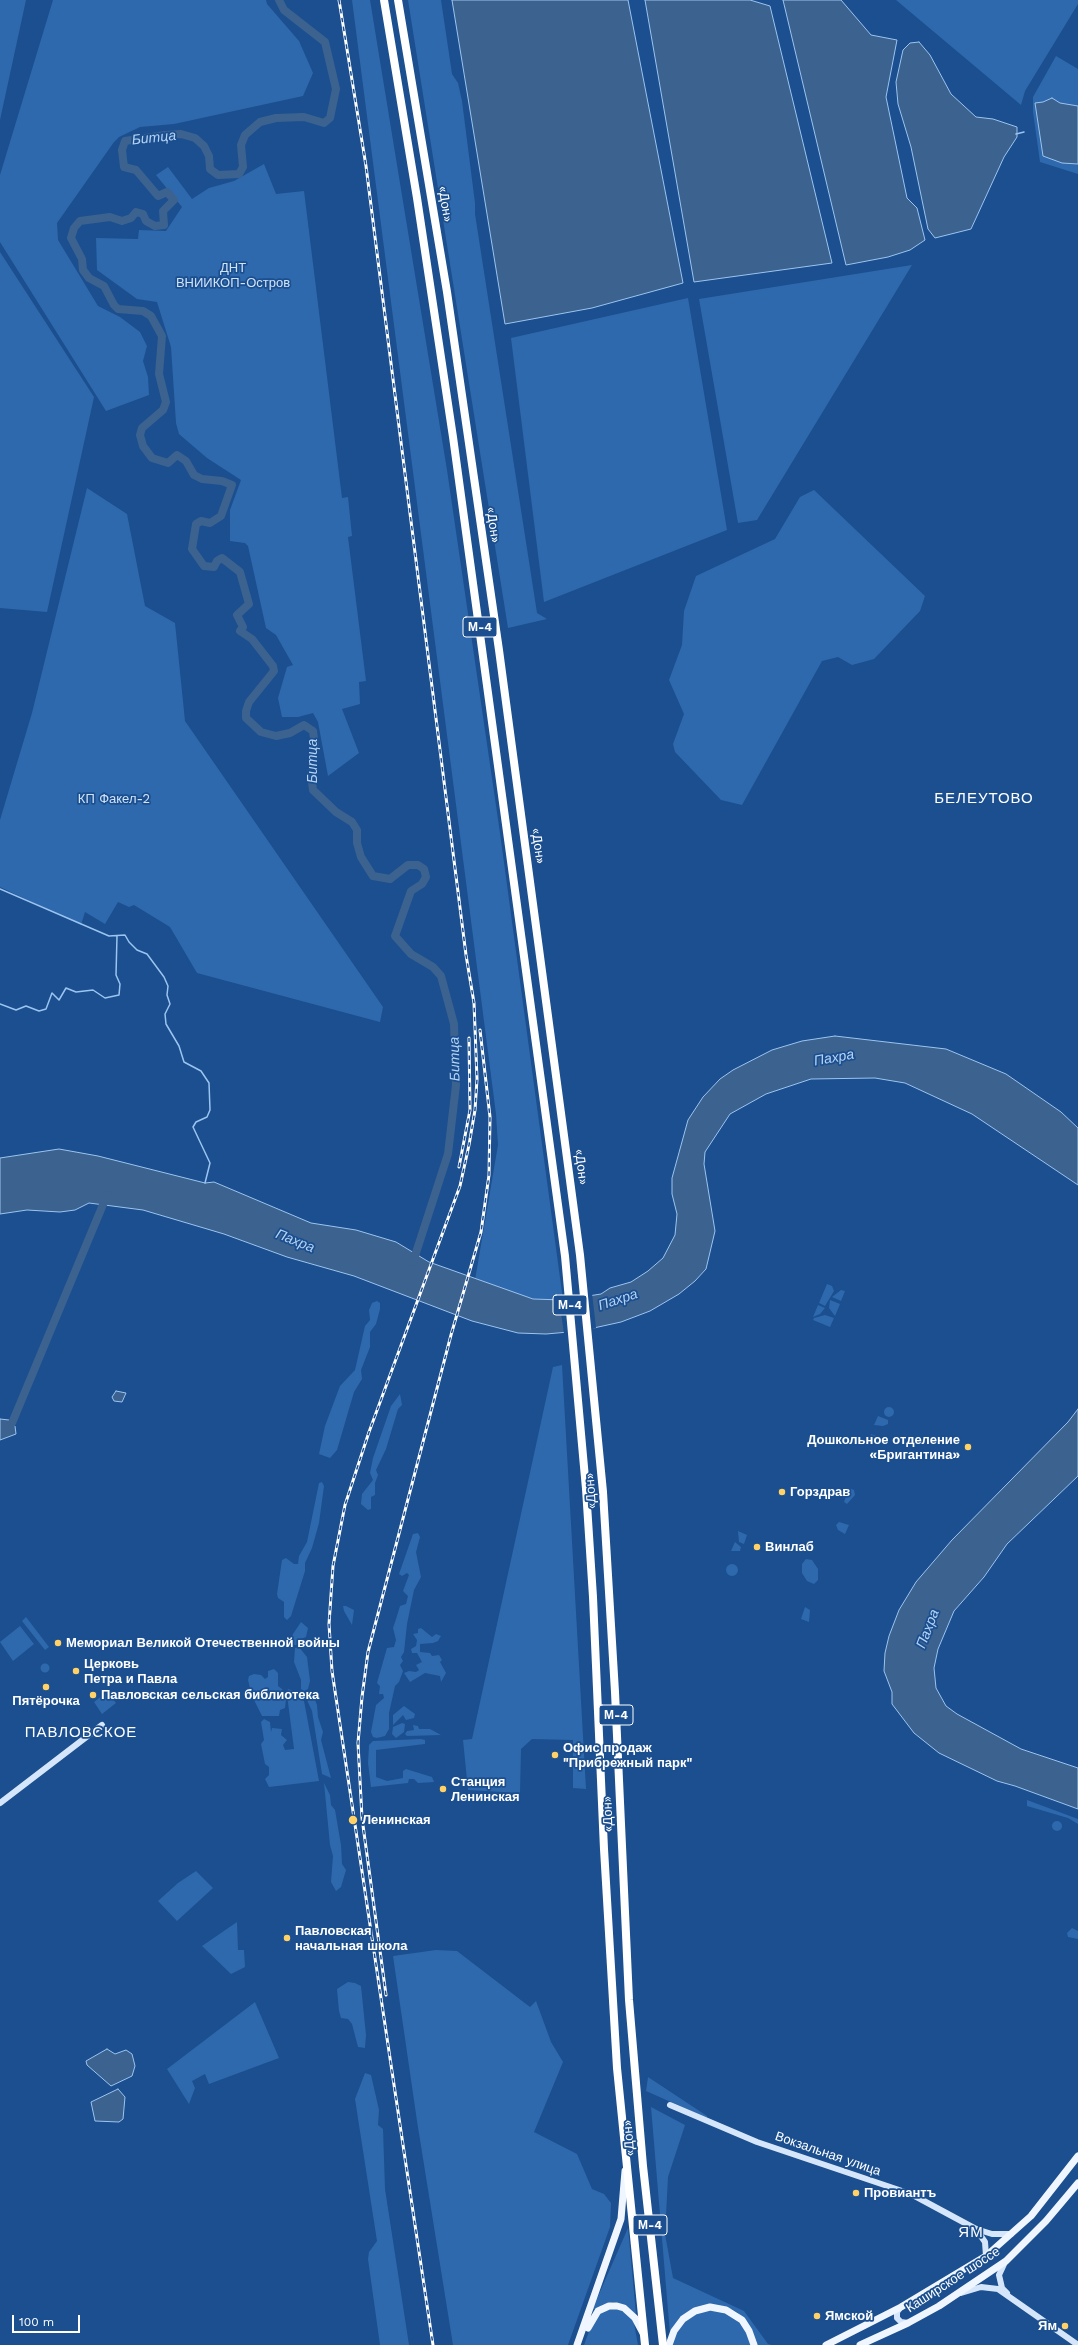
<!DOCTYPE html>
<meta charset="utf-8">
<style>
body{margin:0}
#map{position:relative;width:1078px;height:2345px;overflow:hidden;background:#1b4f8f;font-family:"Work Sans",sans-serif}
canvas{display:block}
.scale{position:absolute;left:12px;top:2315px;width:68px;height:18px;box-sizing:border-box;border:2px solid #fff;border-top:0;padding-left:5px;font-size:12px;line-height:14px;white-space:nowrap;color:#fff;-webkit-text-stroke:3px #1b4f8f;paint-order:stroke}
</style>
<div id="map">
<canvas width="1078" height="2345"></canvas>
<div class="scale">100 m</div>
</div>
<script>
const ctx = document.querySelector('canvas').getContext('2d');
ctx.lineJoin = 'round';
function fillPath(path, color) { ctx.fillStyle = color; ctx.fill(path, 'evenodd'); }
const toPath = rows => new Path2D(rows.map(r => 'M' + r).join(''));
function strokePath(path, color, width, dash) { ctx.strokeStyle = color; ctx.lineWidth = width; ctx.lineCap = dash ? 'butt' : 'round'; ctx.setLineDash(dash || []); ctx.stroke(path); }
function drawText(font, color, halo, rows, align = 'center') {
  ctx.font = font + ' "Work Sans",sans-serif'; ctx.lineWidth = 3.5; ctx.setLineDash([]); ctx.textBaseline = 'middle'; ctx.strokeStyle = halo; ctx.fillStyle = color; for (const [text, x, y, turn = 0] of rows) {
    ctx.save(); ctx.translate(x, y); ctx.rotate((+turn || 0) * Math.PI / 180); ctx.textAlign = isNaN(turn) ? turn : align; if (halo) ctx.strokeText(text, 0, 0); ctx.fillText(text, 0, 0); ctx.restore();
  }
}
fillPath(toPath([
 [0,0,26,0,0,120],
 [53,0,266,0,267,4,299,41,313,73,303,96,174,124,140,127,119,137,114,142,57,223,58,240,98,306,120,317,140,332,147,346,143,361,148,377,149,395,106,411,0,242,0,175],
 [352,0,370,0,447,470,500,833,563,1300,533,1299,475,1280,498,1145,496,1114],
 [408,0,441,0,452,74,458,83,462,101,475,203,475,214,537,613,547,619,508,628],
 [896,0,1078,0,1078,4,1025,91,1021,105],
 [1056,56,1078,69,1078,174,1040,162,1033,112,1033,97],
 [264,164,276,194,304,191,342,498,348,497,352,536,348,537,366,681,359,682,360,704,342,709,359,753,328,776,318,722,313,713,298,717,282,717,278,698,287,667,293,665,276,635,266,628,248,546,245,543,230,541,230,510,241,480,207,458,179,434,176,423,171,347,157,302,137,299,97,270,96,238,138,239,139,230,166,231,182,207,156,175,168,167,192,199,209,188,234,181],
 [0,252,94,397,47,612,0,608],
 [912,265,757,520,738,523,699,299],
 [688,298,727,530,544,602,511,338],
 [87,488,127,514,145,606,175,623,185,721,383,1007,380,1022,197,973,170,927,134,905,129,907,118,902,105,924,85,912,81,925,0,887,0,820,32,713],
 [814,490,925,596,920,611,874,659,852,665,838,657,822,661,742,805,721,800,675,752,673,744,684,714,669,680,682,645,684,611,696,576,775,539,800,497],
 [827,1284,832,1286,834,1291,825,1306,819,1303],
 [841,1290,845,1291,841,1301,832,1297],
 [830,1300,840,1304,835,1316,829,1308],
 [377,1301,380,1303,380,1309,376,1324,370,1332,370,1347,361,1370,362,1379,354,1392,337,1450,330,1458,319,1454,325,1426,340,1386,355,1370,365,1326,370,1320,369,1310,372,1303],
 [818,1305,825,1308,820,1314,813,1317],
 [825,1315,834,1318,830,1327,813,1320,814,1318],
 [562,1365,586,1789,573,1788,573,1740,532,1739,521,1749,520,1793,468,1790,463,1740,472,1739,553,1367],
 [400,1394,402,1405,398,1409,386,1449,376,1470,378,1475,375,1483,375,1495,371,1497,371,1509,368,1510,361,1504,362,1494,373,1480,370,1473,373,1458,391,1406],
 '884 1412a5 5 0 1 1 10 0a5 5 0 1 1-10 0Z',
 [878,1416,888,1420,888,1424,883,1426,874,1425],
 [871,1434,879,1437,880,1444,869,1440],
 [322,1482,324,1486,319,1523,312,1548,305,1563,305,1571,291,1616,287,1620,284,1617,284,1602,278,1598,277,1594,282,1560,286,1558,294,1564,298,1564,299,1556,307,1542,319,1483],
 [849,1488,854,1490,855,1495,847,1504,844,1502],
 [839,1522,849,1525,845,1534,838,1530,836,1525],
 [738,1531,747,1535,744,1544,739,1542],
 [418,1533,420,1537,416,1552,421,1577,414,1590,407,1624,404,1652,401,1657,403,1661,400,1665,403,1671,399,1682,395,1686,389,1713,389,1729,385,1736,377,1738,373,1737,371,1732,376,1705,384,1698,383,1694,379,1694,380,1686,377,1683,387,1648,394,1647,396,1640,393,1628,396,1619,400,1606,406,1604,408,1596,403,1591,409,1575,407,1573,402,1576,399,1574,413,1534],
 [735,1542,741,1547,740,1551,731,1551],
 [806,1559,812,1560,818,1569,818,1580,814,1584,807,1581,802,1573,802,1564],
 '726 1570a6 6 0 1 1 12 0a6 6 0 1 1-12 0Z',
 [343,1606,346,1606,354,1610,352,1625,344,1611],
 [805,1607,810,1610,809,1622,801,1619],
 [26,1617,49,1647,45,1650,22,1621],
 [301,1622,308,1628,306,1637,301,1639,298,1645,293,1645,291,1640,293,1634],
 [20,1626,34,1644,13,1661,0,1642],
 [421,1628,432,1637,436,1634,441,1636,438,1641,433,1643,420,1644,420,1652,430,1653,432,1656,439,1655,442,1660,440,1662,446,1673,441,1682,440,1676,425,1673,410,1682,404,1673,409,1671,416,1672,419,1670,416,1665,422,1662,417,1653,412,1653,411,1649,416,1646,417,1640,413,1634,418,1633,418,1629],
 [299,1647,307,1657,310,1681,308,1689,304,1691,301,1689,301,1680,294,1662,295,1648],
 '40.5 1668a4.5 4.5 0 1 1 9 0a4.5 4.5 0 1 1-9 0Z',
 [274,1669,278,1673,278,1686,282,1689,286,1699,285,1708,280,1710,279,1716,262,1716,252,1696,248,1680,249,1676,254,1674,261,1675,265,1679,268,1677,268,1671],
 [288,1689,301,1694,304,1701,319,1781,269,1787,265,1779,269,1775,269,1767,265,1764,261,1744,264,1740,261,1722,264,1719,270,1722,271,1732,272,1728,282,1729,281,1735,287,1740,283,1745,285,1750,294,1749,287,1695],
 [107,1692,116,1703,102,1714,94,1702],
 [310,1695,314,1697,317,1705,318,1717,323,1732,321,1740,331,1778,322,1774,312,1711,307,1700],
 [404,1706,415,1714,414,1718,406,1720,403,1715,393,1725,393,1715],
 [402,1723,405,1724,404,1732,396,1738,392,1734,393,1727],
 [413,1725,418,1726,419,1729,430,1729,441,1735,407,1736,405,1734,407,1731,414,1730],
 [421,1739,425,1740,425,1744,376,1750,376,1777,387,1781,403,1778,403,1771,406,1769,432,1777,434,1782,418,1783,414,1779,409,1779,408,1783,371,1787,368,1763,369,1745,373,1741],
 [324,1783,330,1795,331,1805,335,1810,341,1845,342,1864,346,1870,341,1887,336,1891,331,1882,333,1856,330,1845],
 [1027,1800,1078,1819,1078,1824,1068,1818,1027,1806],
 '1052 1826a5 5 0 1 1 10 0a5 5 0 1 1-10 0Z',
 [196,1871,213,1888,177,1921,158,1901,178,1883],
 [237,1922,238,1950,244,1950,245,1967,231,1974,202,1946],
 [1072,1928,1078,1931,1078,1939,1068,1937,1067,1933],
 [436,1950,457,1951,530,2007,536,2001,551,2042,563,2062,534,2132,577,2154,592,2189,604,2194,611,2203,610,2227,568,2345,453,2345,417,2121,393,1956],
 [348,1982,355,1983,361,1986,366,2035,365,2048,358,2047,352,2024,348,2019,341,2018,339,2011,337,1989],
 [255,2002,279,2058,209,2084,205,2074,192,2081,195,2088,189,2104,167,2069],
 [365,2073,371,2075,379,2110,378,2125,383,2129,385,2189,409,2345,380,2345,368,2259,369,2252,377,2241,355,2099],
 [648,2077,707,2116,707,2118,646,2091],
 [651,2107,685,2125,668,2177,665,2234,673,2278,744,2311,768,2344,772,2345,756,2345,742,2317,737,2312,731,2309,705,2305,670,2334],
 [628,2228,636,2314,626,2306,613,2302,592,2310],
 [618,2308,633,2318,638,2345,584,2345,592,2323,602,2310],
 [712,2309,724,2312,741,2322,752,2345,672,2345,678,2328,693,2314]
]), '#2e69ad');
const water = toPath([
 [452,0,628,0,683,283,592,308,505,324,452,0],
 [645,0,750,0,770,6,832,263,694,282,645,0],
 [783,0,841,0,871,35,897,40,886,97,907,198,917,208,925,240,910,250,888,257,846,265,783,0],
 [919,42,930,55,951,94,976,117,993,119,1017,127,1017,137,1004,157,971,229,935,238,928,229,911,147,898,104,896,82,903,50,910,43,919,42],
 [1052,98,1060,103,1078,106,1078,164,1062,163,1043,156,1035,103,1043,102,1052,98],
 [835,1036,946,1049,1006,1074,1061,1112,1078,1128,1078,1185,972,1114,905,1083,875,1078,811,1079,766,1094,730,1114,705,1152,704,1164,715,1231,706,1269,695,1281,679,1294,650,1311,621,1322,580,1331,546,1334,518,1333,472,1321,354,1276,287,1257,224,1234,143,1210,89,1203,75,1210,60,1212,27,1210,0,1214,0,1158,59,1149,98,1156,205,1183,214,1182,311,1223,356,1230,396,1242,429,1262,533,1299,563,1300,601,1294,610,1288,631,1282,648,1271,663,1258,675,1235,677,1214,672,1194,672,1178,688,1120,703,1097,720,1079,733,1070,772,1050,802,1041,835,1036],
 [116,1391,126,1393,122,1402,114,1401,112,1397,116,1391],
 [1078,1409,1078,1476,1007,1544,984,1577,954,1611,938,1649,934,1668,936,1688,946,1706,957,1714,1021,1749,1078,1768,1078,1809,1015,1786,997,1781,939,1753,914,1733,892,1704,892,1692,884,1671,885,1653,889,1636,899,1610,916,1582,952,1540,1068,1422,1078,1409],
 [0,1419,9,1420,15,1426,16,1434,0,1440,0,1419],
 [107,2049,115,2054,126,2050,132,2054,135,2066,132,2076,111,2086,87,2065,86,2061,107,2049],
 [118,2089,125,2097,123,2119,119,2122,95,2121,91,2102,118,2089]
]);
fillPath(water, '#3c6290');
strokePath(water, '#9cc4f0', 1);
fillPath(toPath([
 [592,1293,596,1328,581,1333,564,1334,559,1298]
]), '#1b4f8f');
strokePath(toPath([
 [1016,134,1024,132],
 [0,889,109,936,125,935,129,942,137,950,147,954,164,977,168,986,167,995,170,1004,165,1014,166,1024,179,1046,184,1062,201,1071,209,1083,210,1110,207,1117,196,1122,193,1127,210,1163,205,1183],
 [0,1004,16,1010,26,1006,39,1011,46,1009,52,993,59,1000,66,988,76,992,93,990,105,998,119,995,120,984,116,975,117,936]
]), '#9cc4f0', 1.5);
strokePath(toPath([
 [279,0,284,10,325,42,336,89,330,118,324,123,304,117,276,118,260,122,245,135,241,145,243,167,239,174,218,175,210,169,209,156,204,146,195,138,181,134,165,135,125,141,122,150,124,167,136,170,158,196,167,192,174,200,163,211,164,225,155,226,146,221,143,214,136,212,131,218,122,221,110,217,80,221,74,228,71,238,82,259,83,270,89,278,104,286,114,305,118,309,143,311,151,316,162,336,159,374,166,402,163,410,142,428,140,435,143,446,152,458,168,463,177,455,186,461,194,475,202,479,222,481,232,485,221,516,210,523,201,521,196,524,192,549,204,566,214,567,217,561,222,558,240,572,249,604,237,615,243,627,240,631,252,639,273,666,274,671,249,702,246,711,246,718,261,732,276,736,290,733,304,725,313,731,315,747,311,775,313,790,336,812,352,822,357,830,357,843,361,857,373,876,390,879,408,865,418,865,424,869,426,877,422,884,411,891,395,936,411,954,433,967,441,976,454,1024,456,1085,448,1154,413,1262],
 [12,1423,107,1195]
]), '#3c6290', 8);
strokePath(toPath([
 [0,1803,102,1725],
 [670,2105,757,2142,911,2194,976,2229,992,2234,1011,2234],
 [976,2229,985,2242,986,2256],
 [1005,2262,999,2275,1002,2288,1007,2293],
 [961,2293,981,2287,998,2289,1078,2345],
 [901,2307,897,2312,897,2318,901,2322,908,2323]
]), '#d6e6fa', 6);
strokePath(toPath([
 [588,2328,598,2311,609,2306,617,2306,624,2308,635,2318,643,2333],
 [577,2345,621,2219,625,2171],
 [669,2345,674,2331,683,2319,695,2311,710,2307,726,2310,742,2320,749,2331,754,2345],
 [826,2345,901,2307,986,2256,1031,2216,1078,2156],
 [860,2345,908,2323,939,2306,1006,2261,1046,2221,1078,2183]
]), '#f0f6ff', 7);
strokePath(toPath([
 [384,0,417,198,453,437,565,1256,586,1489,593,1597,604,1849,617,2068,645,2345],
 [398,0,447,292,499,650,580,1255,603,1492,615,1692,629,2000,643,2166,663,2345]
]), '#fff', 8);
const rail = toPath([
 [339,0,366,166,466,955,474,1003,477,1079,475,1110,469,1145,460,1186,369,1432,345,1505,333,1566,329,1624,332,1671,433,2345],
 [459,1167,470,1110,469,1038],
 [386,1995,362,1818,358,1743,362,1697,368,1652,451,1335,481,1232,489,1175,490,1117,480,1030]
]);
strokePath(rail, '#fff', 3);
strokePath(rail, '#1b4f8f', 1.5, [4.5]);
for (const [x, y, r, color] of [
 [968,1447,4,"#ffd166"],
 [782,1492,4,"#ffd166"],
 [757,1547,4,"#ffd166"],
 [58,1643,4,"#ffd166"],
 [76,1671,4,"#ffd166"],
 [46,1687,4,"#ffd166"],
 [93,1695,4,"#ffd166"],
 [555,1755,4,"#ffd166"],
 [443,1789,4,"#ffd166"],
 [353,1820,5,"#ffd166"],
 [287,1938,4,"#ffd166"],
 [856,2193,4,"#ffd166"],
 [817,2316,4,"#ffd166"],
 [1065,2326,4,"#ffd166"]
]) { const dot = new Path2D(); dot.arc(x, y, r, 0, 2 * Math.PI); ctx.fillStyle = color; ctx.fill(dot); strokePath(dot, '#1b4f8f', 1.5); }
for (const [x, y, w] of [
 [480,627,34],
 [570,1305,34],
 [616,1715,34],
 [650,2225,34]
]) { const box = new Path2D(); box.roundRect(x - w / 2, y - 10, w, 20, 3); ctx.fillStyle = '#1b4f8f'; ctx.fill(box); strokePath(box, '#fff', 1); }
drawText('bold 12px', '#fff', null, [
 ["М-4",480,627],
 ["М-4",570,1305],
 ["М-4",616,1715],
 ["М-4",650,2225]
]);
drawText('13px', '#fff', '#1b4f8f', [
 ["«Дон»",445,204,81],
 ["«Дон»",493,525,82],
 ["«Дон»",538,846,82],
 ["«Дон»",581,1167,83],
 ["«Дон»",591,1491,-94],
 ["«Дон»",608,1814,-92],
 ["«Дон»",629,2138,-95],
 ["Вокзальная улица",828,2154,19],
 ["Каширское шоссе",953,2280,-33]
]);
drawText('13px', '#cfe3fa', '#1b4f8f', [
 ["ДНТ",233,268],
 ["ВНИИКОП-Остров",233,283],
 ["КП Факел-2",114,799]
]);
drawText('bold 13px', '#fff', '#1b4f8f', [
 ["Дошкольное отделение",960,1440,"right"],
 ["«Бригантина»",960,1455,"right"],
 ["Горздрав",790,1492],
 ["Винлаб",765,1547],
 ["Мемориал Великой Отечественной войны",66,1643],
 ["Церковь",84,1664],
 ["Петра и Павла",84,1679],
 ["Павловская сельская библиотека",101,1695],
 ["Пятёрочка",46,1701,"center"],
 ["Офис продаж",563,1748],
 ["\"Прибрежный парк\"",563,1763],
 ["Станция",451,1782],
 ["Ленинская",451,1797],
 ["Ленинская",362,1820],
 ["Павловская",295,1931],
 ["начальная школа",295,1946],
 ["Провиантъ",864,2193],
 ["Ямской",825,2316],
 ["Ям",1057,2326,"right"]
], 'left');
drawText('italic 14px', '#b5d3f5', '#1b4f8f', [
 ["Битца",154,138,-6],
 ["Битца",313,761,-90],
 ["Пахра",834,1058,-10],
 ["Битца",455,1059,-91],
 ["Пахра",295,1241,22],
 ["Пахра",618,1300,-18],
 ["Пахра",928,1629,-69]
]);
ctx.letterSpacing = '1px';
drawText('15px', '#fff', '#1b4f8f', [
 ["БЕЛЕУТОВО",984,799],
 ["ПАВЛОВСКОЕ",81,1733],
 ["ЯМ",971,2233]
]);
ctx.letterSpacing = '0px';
</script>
